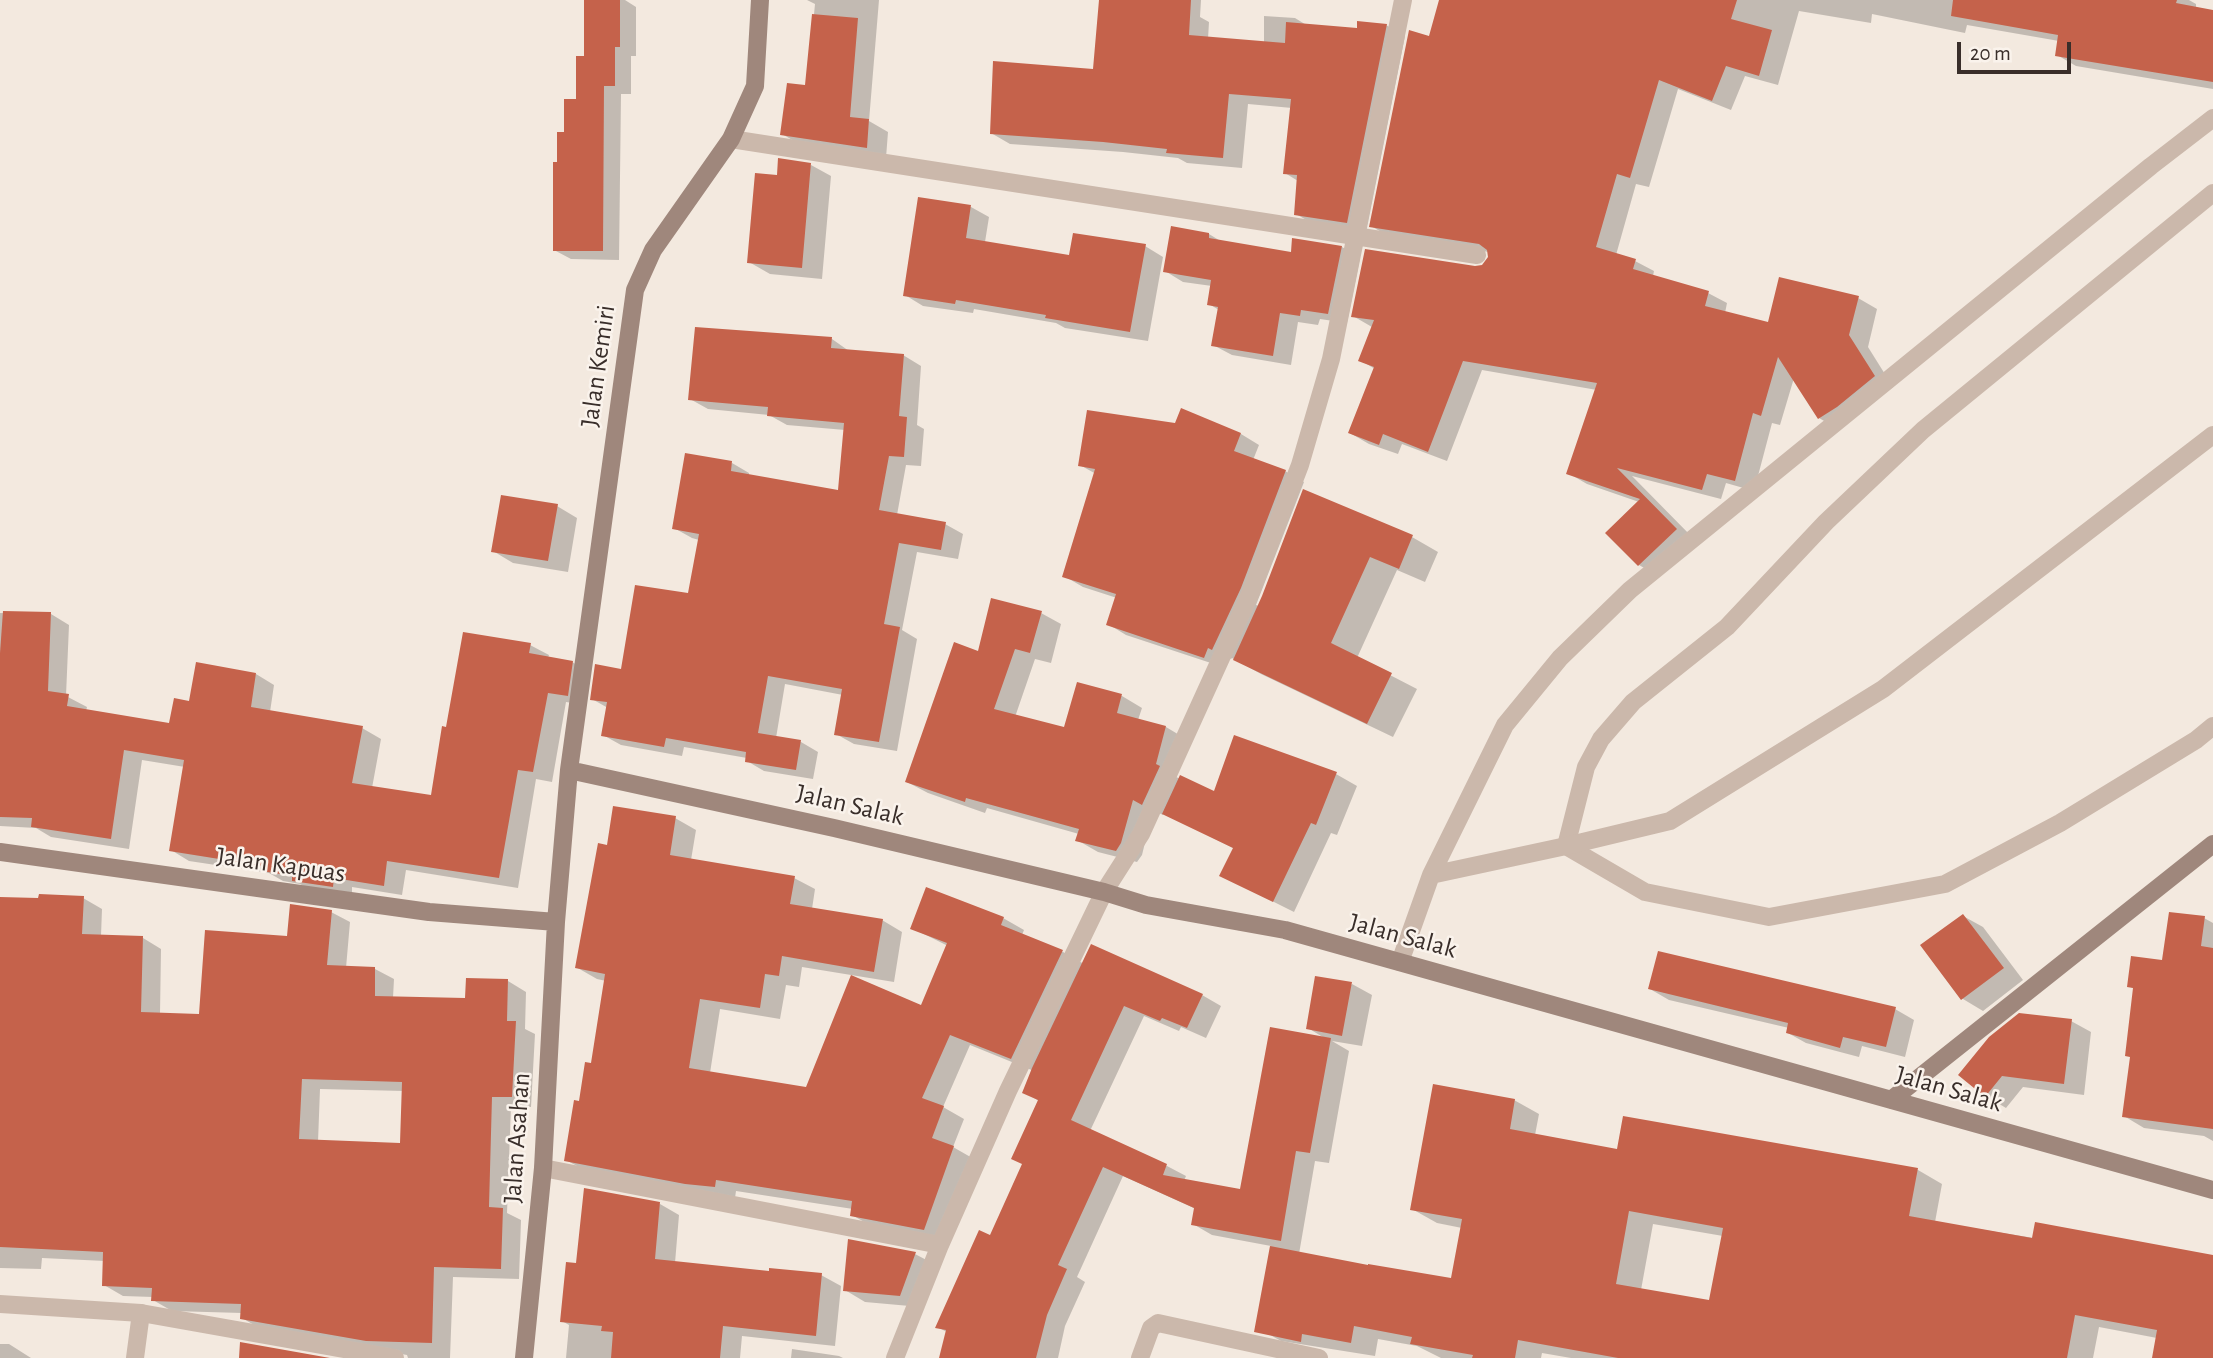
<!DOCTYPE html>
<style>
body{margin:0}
#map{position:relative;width:2213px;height:1358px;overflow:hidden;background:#f3e9df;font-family:"Alegreya Sans",sans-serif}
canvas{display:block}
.scale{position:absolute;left:1957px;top:42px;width:114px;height:32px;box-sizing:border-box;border:4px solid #392e2a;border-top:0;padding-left:9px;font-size:21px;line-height:24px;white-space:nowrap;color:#392e2a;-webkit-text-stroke:5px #faf3ec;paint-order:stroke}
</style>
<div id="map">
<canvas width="2213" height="1358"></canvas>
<div class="scale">20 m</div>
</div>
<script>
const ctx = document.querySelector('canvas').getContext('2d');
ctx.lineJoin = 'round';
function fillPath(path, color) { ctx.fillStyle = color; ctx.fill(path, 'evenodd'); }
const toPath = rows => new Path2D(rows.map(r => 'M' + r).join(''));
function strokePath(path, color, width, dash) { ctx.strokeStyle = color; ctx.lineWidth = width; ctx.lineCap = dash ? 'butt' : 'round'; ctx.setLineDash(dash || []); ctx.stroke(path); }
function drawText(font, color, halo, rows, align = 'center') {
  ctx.font = font + ' "Alegreya Sans",sans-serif'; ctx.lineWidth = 5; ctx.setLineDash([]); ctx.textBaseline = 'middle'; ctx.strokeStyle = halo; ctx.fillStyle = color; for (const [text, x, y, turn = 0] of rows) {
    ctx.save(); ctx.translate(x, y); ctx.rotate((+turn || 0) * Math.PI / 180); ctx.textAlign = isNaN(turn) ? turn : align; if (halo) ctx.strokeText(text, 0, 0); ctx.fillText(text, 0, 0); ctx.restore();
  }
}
fillPath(toPath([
 [586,0,625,0,636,7,636,56,631,56,631,94,621,94,619,260,571,259,554,250,559,164,578,101,586,58],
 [807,0,879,0,869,121,888,132,886,158,801,145,782,134,807,87,815,4],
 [1100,0,1201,0,1200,17,1209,22,1208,39,1264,43,1264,16,1295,18,1308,26,1358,30,1386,25,1405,36,1366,233,1315,225,1296,214,1298,181,1285,173,1292,108,1248,104,1242,168,1187,163,1178,158,1123,152,1010,144,991,133,1095,71],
 [1441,0,2189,0,2196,4,2196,8,2213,11,2213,89,2076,66,2057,55,2059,41,1967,25,1965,33,1872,14,1871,23,1799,11,1778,85,1745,76,1731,110,1678,89,1649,187,1636,184,1616,255,1635,261,1654,271,1653,276,1708,293,1727,303,1725,313,1770,324,1858,298,1877,309,1868,347,1893,387,1838,429,1819,418,1794,378,1780,425,1772,423,1754,491,1726,483,1721,499,1632,476,1695,540,1658,576,1639,565,1639,502,1587,484,1568,473,1597,390,1482,370,1447,461,1402,444,1398,454,1369,444,1350,433,1375,369,1360,360,1372,327,1353,316,1483,267,1490,258,1489,252,1390,237,1371,226],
 [811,165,831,176,822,279,770,274,749,262],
 [920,199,971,207,989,217,985,242,1071,257,1145,246,1163,257,1148,341,1065,328,1056,323,974,309,973,313,923,306,905,295],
 [1209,234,1222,242,1293,254,1342,247,1360,258,1347,323,1320,319,1318,325,1298,322,1291,365,1232,355,1213,345,1219,310,1209,304,1212,286,1183,282,1165,271],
 [696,329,832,339,849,351,903,355,921,366,917,425,924,429,921,466,906,465,897,515,945,524,963,534,958,559,917,552,902,630,917,639,897,751,854,744,836,734,843,695,785,684,776,738,801,742,818,752,813,779,764,771,747,761,747,758,684,747,682,756,621,745,603,735,608,708,592,699,622,671,690,596,699,540,692,538,674,528,732,463,749,473,749,476,839,492,845,430,787,425,769,415,708,409,690,399],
 [1182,410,1241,434,1259,445,1253,460,1285,471,1304,482,1256,605,1259,606,1412,537,1438,552,1425,582,1397,570,1357,658,1417,689,1393,737,1261,674,1232,658,1231,659,1227,657,1223,667,1126,635,1108,624,1117,598,1083,587,1064,576,1096,474,1080,465,1176,425],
 [557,506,577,518,568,572,513,563,493,551],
 [0,613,51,614,69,625,66,696,87,707,86,711,171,725,190,703,256,674,274,685,270,712,362,728,381,739,372,788,433,797,447,729,530,645,549,655,548,658,572,662,591,673,586,705,566,702,552,782,536,779,518,888,406,870,402,895,352,887,352,897,312,891,300,884,283,881,269,873,189,861,171,850,185,767,142,760,129,849,51,837,36,828,0,826],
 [1041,613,1061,624,1051,663,1035,659,1015,717,1066,729,1078,684,1122,696,1142,708,1138,720,1166,727,1186,739,1176,777,1215,793,1235,737,1336,774,1357,786,1337,835,1331,833,1294,912,1222,876,1235,849,1164,813,1163,815,1153,810,1142,855,1137,862,1098,852,1077,840,1079,834,987,808,985,813,928,793,907,782,979,653],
 [675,818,696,830,691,860,794,878,815,889,812,909,882,920,902,932,894,982,802,967,799,987,786,985,780,1019,720,1009,710,1073,807,1089,922,1008,948,946,912,928,1003,918,1024,930,1022,935,1063,952,1084,964,1202,995,1221,1006,1206,1038,1181,1027,1179,1031,1144,1016,1090,1131,1167,1166,1186,1176,1184,1181,1241,1191,1326,1039,1308,1028,1352,984,1372,995,1362,1046,1332,1041,1349,1051,1329,1163,1315,1161,1299,1254,1453,1280,1462,1228,1437,1223,1412,1209,1514,1100,1539,1114,1535,1135,1619,1151,1625,1118,1918,1170,1942,1184,1935,1222,2213,1267,2213,1358,2154,1358,2157,1338,2099,1327,2093,1358,1571,1358,1542,1353,1541,1358,1441,1358,1417,1346,1378,1339,1375,1356,1281,1341,1256,1327,1271,1246,1212,1235,1193,1224,1196,1209,1123,1176,1077,1277,1085,1282,1065,1326,1058,1358,940,1358,947,1332,937,1327,991,1238,1024,1164,1039,1101,1024,1092,1034,1071,970,1045,943,1107,964,1119,953,1147,974,1159,944,1241,873,1227,852,1215,853,1209,736,1191,735,1198,586,1171,566,1160,592,1065,606,981,597,979,576,967,608,847],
 [1653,1224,1723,1236,1711,1302,1641,1290],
 [83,898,102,909,101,936,143,938,161,949,160,1014,201,1015,289,938,331,912,350,922,346,968,375,969,394,979,393,998,467,1000,508,981,526,992,525,1029,535,1034,531,1107,511,1106,507,1213,521,1220,519,1279,453,1277,450,1358,408,1358,407,1355,261,1329,242,1318,242,1313,172,1311,153,1300,153,1297,123,1296,104,1285,105,1261,42,1258,41,1269,0,1268,0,899],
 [320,1089,404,1091,402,1144,318,1142],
 [1963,916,1983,927,2023,980,1983,1011,1963,999,1923,945],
 [2204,918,2213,923,2213,1141,2204,1136,2144,1128,2124,1116,2131,1058,2135,989,2129,986,2164,962],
 [1650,989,1895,1009,1914,1020,1905,1057,1862,1046,1859,1057,1806,1043,1788,1033,1789,1028,1669,1000],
 [2071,1021,2091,1032,2084,1095,2023,1087,2006,1108,1986,1096,1960,1075],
 [660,1204,679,1215,675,1263,771,1273,821,1275,841,1286,835,1346,742,1336,740,1358,566,1358,569,1325,562,1321,578,1265],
 [915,1254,936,1265,921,1307,865,1302,845,1290],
 [0,1344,9,1344,31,1358,0,1358],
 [792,1349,839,1356,843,1358,791,1358]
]), '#0003');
fillPath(toPath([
 [584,0,620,0,620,47,615,47,615,86,604,86,603,251,553,251,553,162,557,162,557,132,564,132,564,99,576,99,576,56,584,56],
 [1099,0,1191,0,1189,35,1285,43,1286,22,1357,28,1357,21,1387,24,1347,223,1294,215,1297,175,1283,174,1291,99,1229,94,1223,158,1166,153,1167,149,1103,142,990,134,993,61,1093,69],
 [1439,0,1737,0,1731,19,1772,30,1759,76,1726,66,1712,101,1659,80,1630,178,1617,174,1596,247,1636,259,1633,269,1709,291,1705,306,1768,322,1779,277,1859,296,1849,335,1875,376,1837,407,1818,419,1778,357,1761,416,1753,413,1735,481,1707,474,1702,490,1617,468,1677,529,1638,566,1605,533,1640,499,1566,474,1597,383,1463,361,1428,452,1383,434,1379,445,1348,433,1374,367,1358,361,1374,320,1351,317,1365,249,1475,266,1482,265,1488,257,1487,250,1479,244,1369,227,1409,30,1429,36],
 [1953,0,2177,0,2176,3,2213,10,2213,82,2055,56,2058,35,1951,16],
 [812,14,858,18,850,117,869,119,867,148,780,135,787,83,805,85],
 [778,158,811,163,802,268,747,263,755,173,777,175],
 [918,197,971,205,966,238,1069,255,1073,233,1146,244,1130,332,1045,318,1046,315,956,300,955,304,903,296],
 [1171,226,1209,233,1209,238,1291,252,1292,238,1342,246,1328,314,1301,310,1300,316,1280,313,1273,356,1211,346,1218,307,1207,305,1211,280,1163,272],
 [695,327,832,337,831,348,904,354,899,416,907,417,904,457,889,456,879,510,946,522,941,550,899,543,884,624,900,627,879,742,834,735,842,689,768,676,758,733,801,740,796,770,745,762,746,752,666,738,664,747,601,736,607,702,590,700,595,664,621,669,635,585,688,593,699,534,672,529,685,453,732,461,731,471,838,490,844,423,767,416,768,407,688,400],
 [1181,408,1241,433,1234,451,1286,470,1241,588,1212,650,1208,648,1204,658,1106,625,1116,594,1062,577,1095,469,1078,466,1087,410,1175,423],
 [1303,489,1413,535,1399,569,1370,557,1331,643,1392,673,1367,724,1233,660,1262,596],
 [501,495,558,504,548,561,491,552],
 [991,598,1042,611,1030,653,1015,649,994,709,1064,727,1077,682,1122,694,1117,713,1166,726,1156,764,1160,766,1142,805,1133,800,1121,843,1116,851,1075,841,1079,829,966,798,965,802,905,782,954,642,978,651],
 [3,611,51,612,48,691,69,694,67,706,169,723,174,698,189,701,196,662,256,673,251,707,363,726,352,783,431,795,442,726,446,727,463,632,531,643,529,653,573,661,568,696,548,693,533,772,518,770,499,878,387,861,384,886,334,878,333,887,292,881,292,876,262,871,263,866,169,851,184,760,124,750,111,839,31,827,32,818,0,817,0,653],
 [1234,735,1337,772,1316,825,1311,823,1273,902,1219,876,1233,848,1162,814,1180,775,1214,791],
 [613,806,676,816,670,855,795,876,790,904,883,919,874,972,782,956,779,976,765,974,760,1008,700,999,689,1068,806,1087,851,975,921,1005,947,943,910,929,926,887,1004,917,1001,925,1063,950,1011,1059,950,1035,922,1098,944,1106,932,1138,954,1146,924,1230,850,1216,852,1201,716,1180,715,1187,685,1184,564,1161,574,1100,579,1101,585,1062,591,1063,605,974,575,968,598,843,607,845],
 [39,894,84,896,82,934,143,936,141,1012,199,1014,205,930,287,936,290,904,332,910,327,965,375,967,375,996,465,998,466,978,508,979,507,1021,516,1021,512,1097,492,1097,489,1207,503,1208,501,1269,434,1267,432,1343,366,1341,240,1319,241,1304,151,1301,152,1288,102,1286,103,1252,0,1247,0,897,38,898],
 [302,1079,402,1082,400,1143,299,1139],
 [2169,912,2205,916,2201,946,2213,948,2213,1129,2122,1117,2130,1057,2125,1056,2133,988,2127,987,2131,956,2162,960],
 [1963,914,2004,968,1961,1000,1920,945],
 [1091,944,1203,994,1187,1028,1162,1018,1160,1021,1124,1006,1071,1120,1167,1164,1163,1175,1240,1189,1270,1027,1331,1038,1310,1153,1296,1151,1281,1241,1191,1225,1194,1208,1103,1167,1058,1265,1067,1269,1047,1315,1036,1358,939,1358,946,1330,935,1328,979,1230,990,1235,1022,1164,1011,1159,1038,1100,1022,1093,1032,1068],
 [1658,951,1896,1007,1886,1047,1843,1037,1840,1048,1786,1033,1788,1023,1648,989],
 [1315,976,1352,982,1342,1036,1306,1029],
 [2019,1013,2072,1019,2064,1084,2002,1076,1985,1097,1958,1075,1989,1037],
 [1433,1084,1515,1099,1510,1129,1617,1149,1623,1116,1918,1168,1909,1216,2032,1238,2035,1222,2213,1255,2213,1358,2152,1358,2157,1330,2075,1315,2067,1358,1618,1358,1518,1340,1515,1358,1472,1358,1473,1355,1410,1344,1412,1337,1354,1326,1351,1343,1302,1334,1301,1342,1254,1332,1270,1246,1368,1265,1368,1264,1451,1278,1462,1219,1410,1210],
 [1629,1211,1723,1228,1709,1300,1616,1284],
 [584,1188,660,1202,655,1259,769,1271,769,1268,822,1273,816,1336,723,1326,720,1358,611,1358,613,1332,601,1331,602,1326,560,1322,566,1262,576,1263],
 [848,1239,916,1252,900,1296,843,1291],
 [240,1342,330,1358,239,1358]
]), '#c5624b');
strokePath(toPath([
 [2213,193,1923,430,1826,522,1727,627,1633,702,1601,739,1586,767,1566,846,1645,892,1769,917,1945,884,2060,823,2196,740,2213,726],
 [135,1358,141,1313]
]), '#cbb8ab', 18);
strokePath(toPath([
 [731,139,1477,255],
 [1431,875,1566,846,1670,821,1883,689,2213,435],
 [1400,962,1431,875,1505,725,1560,658,1630,590,2151,166,2213,118],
 [543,1168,940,1245],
 [0,1304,141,1313,395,1358],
 [895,1358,940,1245,1008,1091,1104,892,1141,834,1251,592,1300,465,1331,359,1403,0],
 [1140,1358,1151,1328,1158,1323,1319,1358]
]), '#cbb8ab', 18);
strokePath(toPath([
 [569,770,834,828,1104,892,1146,905,1285,930,2213,1190],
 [0,852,429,912,556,922],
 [1891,1100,2213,844],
 [524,1358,543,1168,556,922,569,770,635,290,653,250,731,139,755,86,760,0]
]), '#9f877c', 18);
drawText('26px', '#392e2a', '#faf3ec', [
 ["Jalan Kemiri",598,366,-82],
 ["Jalan Salak",850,805,13],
 ["Jalan Kapuas",281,865,8],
 ["Jalan Salak",1403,936,15],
 ["Jalan Salak",1949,1089,16],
 ["Jalan Asahan",517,1138,-86]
]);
</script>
